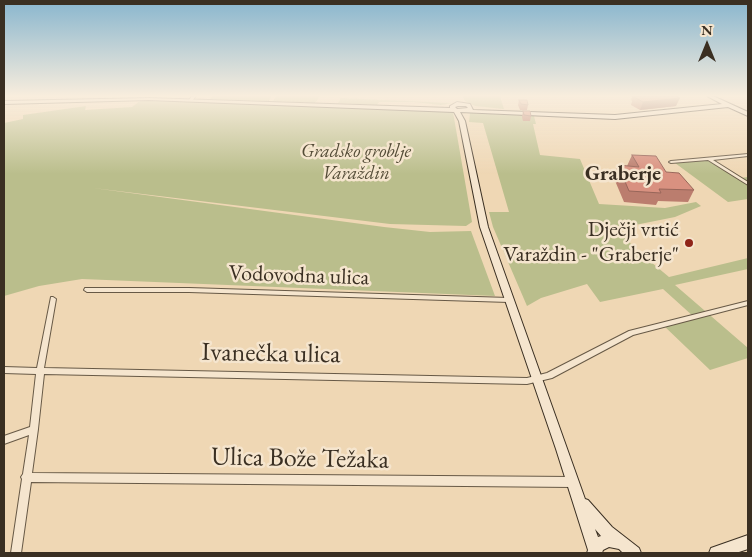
<!DOCTYPE html>
<meta charset="utf-8">
<style>
body{margin:0}
#map{position:relative;width:752px;height:557px;overflow:hidden;background:#efd7b4;font-family:"EB Garamond",serif}
canvas{display:block}
.frame{position:absolute;inset:0;border:5px solid #3a2f22;pointer-events:none}
.north{position:absolute;left:682px;top:20px;width:50px;height:50px;-webkit-text-stroke:4px #f5e5ce;paint-order:stroke;rotate:0deg;font-size:14px;font-weight:700;line-height:20px;text-align:center;color:#3a2f22}
.north::after{content:'';display:block;margin:auto;width:18px;height:22px;background:#3a2f22;clip-path:polygon(50% 0,100% 100%,50% 72%,0 100%)}
</style>
<div id="map">
<canvas width="752" height="557"></canvas>
<div class="frame"></div>
<div class="north">N</div>
</div>
<script>
const ctx = document.querySelector('canvas').getContext('2d');
ctx.lineJoin = 'round';
function fillPath(path, color) { ctx.fillStyle = color; ctx.fill(path, 'evenodd'); }
const toPath = rows => new Path2D(rows.map(r => 'M' + r).join(''));
function strokePath(path, color, width, dash) { ctx.strokeStyle = color; ctx.lineWidth = width; ctx.lineCap = dash ? 'butt' : 'round'; ctx.setLineDash(dash || []); ctx.stroke(path); }
function drawText(font, color, halo, rows, align = 'center') {
  ctx.font = font + ' "EB Garamond",serif'; ctx.lineWidth = 5; ctx.setLineDash([]); ctx.textBaseline = 'middle'; ctx.strokeStyle = halo; ctx.fillStyle = color; for (const [text, x, y, turn = 0] of rows) {
    ctx.save(); ctx.translate(x, y); ctx.rotate((+turn || 0) * Math.PI / 180); ctx.textAlign = isNaN(turn) ? turn : align; if (halo) ctx.strokeText(text, 0, 0); ctx.fillText(text, 0, 0); ctx.restore();
  }
}
fillPath(toPath([
 [213,96,271,96,271,97,269,101,210,99],
 [276,96,320,96,315,103,273,101],
 [462,96,500,96,504,109,475,106,465,101],
 [341,98,452,103,441,105,413,102,379,102,377,105,338,103],
 [141,100,453,112,472,222,466,226,390,224,93,188,384,227,430,232,471,231,495,296,82,279,39,286,4,296,4,123,23,119,23,115,86,106,85,110,132,107],
 [470,113,534,116,536,124,533,124,540,155,580,159,599,204,665,208,696,202,701,206,675,217,620,228,633,247,669,277,748,258,748,269,675,285,748,348,748,358,710,370,663,325,694,317,663,289,600,302,587,284,541,298,527,306,493,227,489,212,509,212,483,123,469,122],
 [712,159,740,178,748,177,748,199,728,202,675,163]
]), '#babe8c');
const minor = toPath([
 [192,96,196,96,192,101,190,101,189,100,192,96],
 [748,154,748,156,713,160,748,182,748,185,708,160,671,163,669,162,671,161,748,154],
 [85,288,189,288,509,298,512,300,509,302,189,292,87,292,84,290,85,288],
 [51,297,53,297,56,299,44,368,527,378,547,373,629,331,748,301,748,305,633,335,552,378,527,384,44,374,38,429,32,473,573,477,576,479,578,482,576,485,573,487,31,482,21,553,11,553,22,479,21,477,23,474,29,435,4,444,4,436,30,427,36,374,4,373,4,367,37,368,51,297]
]);
const secondary = toPath([
 [707,96,713,96,748,112,748,116,728,107,615,119,460,112,465,121,488,227,585,499,588,500,612,527,639,548,641,553,623,553,619,549,609,547,603,550,602,553,587,553,588,550,556,449,480,227,459,121,454,112,149,100,4,104,4,101,149,98,450,108,450,106,457,102,470,104,473,110,615,115,722,104,707,96],
 [458,106,466,106,468,108,457,109,455,107,458,106],
 [595,529,601,536,598,537,595,529],
 [748,535,748,549,736,553,709,553,711,548,748,535]
]);
strokePath(minor, '#675946', 2);
strokePath(secondary, '#3a2f22', 2);
fillPath(minor, '#f5e5ce');
fillPath(secondary, '#f5e5ce');
fillPath(toPath([
 [632,96,678,96,676,106,640,110,631,105,632,101,631,100],
 [519,100,528,105,527,110,520,110,518,105],
 [523,111,531,116,530,121,523,121,522,117],
 [632,155,666,172,694,190,688,202,658,201,656,205,624,202,613,176,618,165,627,166]
]), '#bb7d6e');
fillPath(toPath([
 [672,96,678,96,677,98,680,98,676,106,640,110,643,102]
]), '#98665a');
const building = toPath([
 [641,96,675,96,680,98,643,102,634,97,641,96],
 [519,100,527,100,528,105,521,104,519,100],
 [523,111,530,111,531,116,524,115,523,111],
 [632,155,656,156,666,172,679,173,694,190,659,189,661,193,629,191,618,165,639,167,632,155]
]);
fillPath(building, '#d99180');
strokePath(building, '#98665a', 1);
const sky = ctx.createLinearGradient(0, 0, 0, 174);
sky.addColorStop(0, '#89b6ce');
sky.addColorStop(0.55, '#f8eddd');
sky.addColorStop(1, '#f8eddd00');
ctx.fillStyle = sky;
ctx.fillRect(0, 0, 752, 174);
for (const [x, y, r, color] of [
 [689,243,5,"#8f2418"]
]) { const dot = new Path2D(); dot.arc(x, y, r, 0, 2 * Math.PI); ctx.fillStyle = color; ctx.fill(dot); strokePath(dot, '#f5e5ce', 2); }
drawText('italic 19px', '#544c37', '#f5e5ce', [
 ["Gradsko groblje",356,152],
 ["Varaždin",356,174]
]);
drawText('bold 21px', '#3a2f22', '#f5e5ce', [
 ["Graberje",623,174]
]);
drawText('22px', '#3a2f22', '#f5e5ce', [
 ["Dječji vrtić",679,230],
 ["Varaždin - \"Graberje\"",679,255]
], 'right');
drawText('22px', '#3a2f22', '#f5e5ce', [
 ["Vodovodna ulica",299,276,2]
]);
drawText('26px', '#3a2f22', '#f5e5ce', [
 ["Ivanečka ulica",271,354,1],
 ["Ulica Bože Težaka",300,459,1]
]);
</script>
